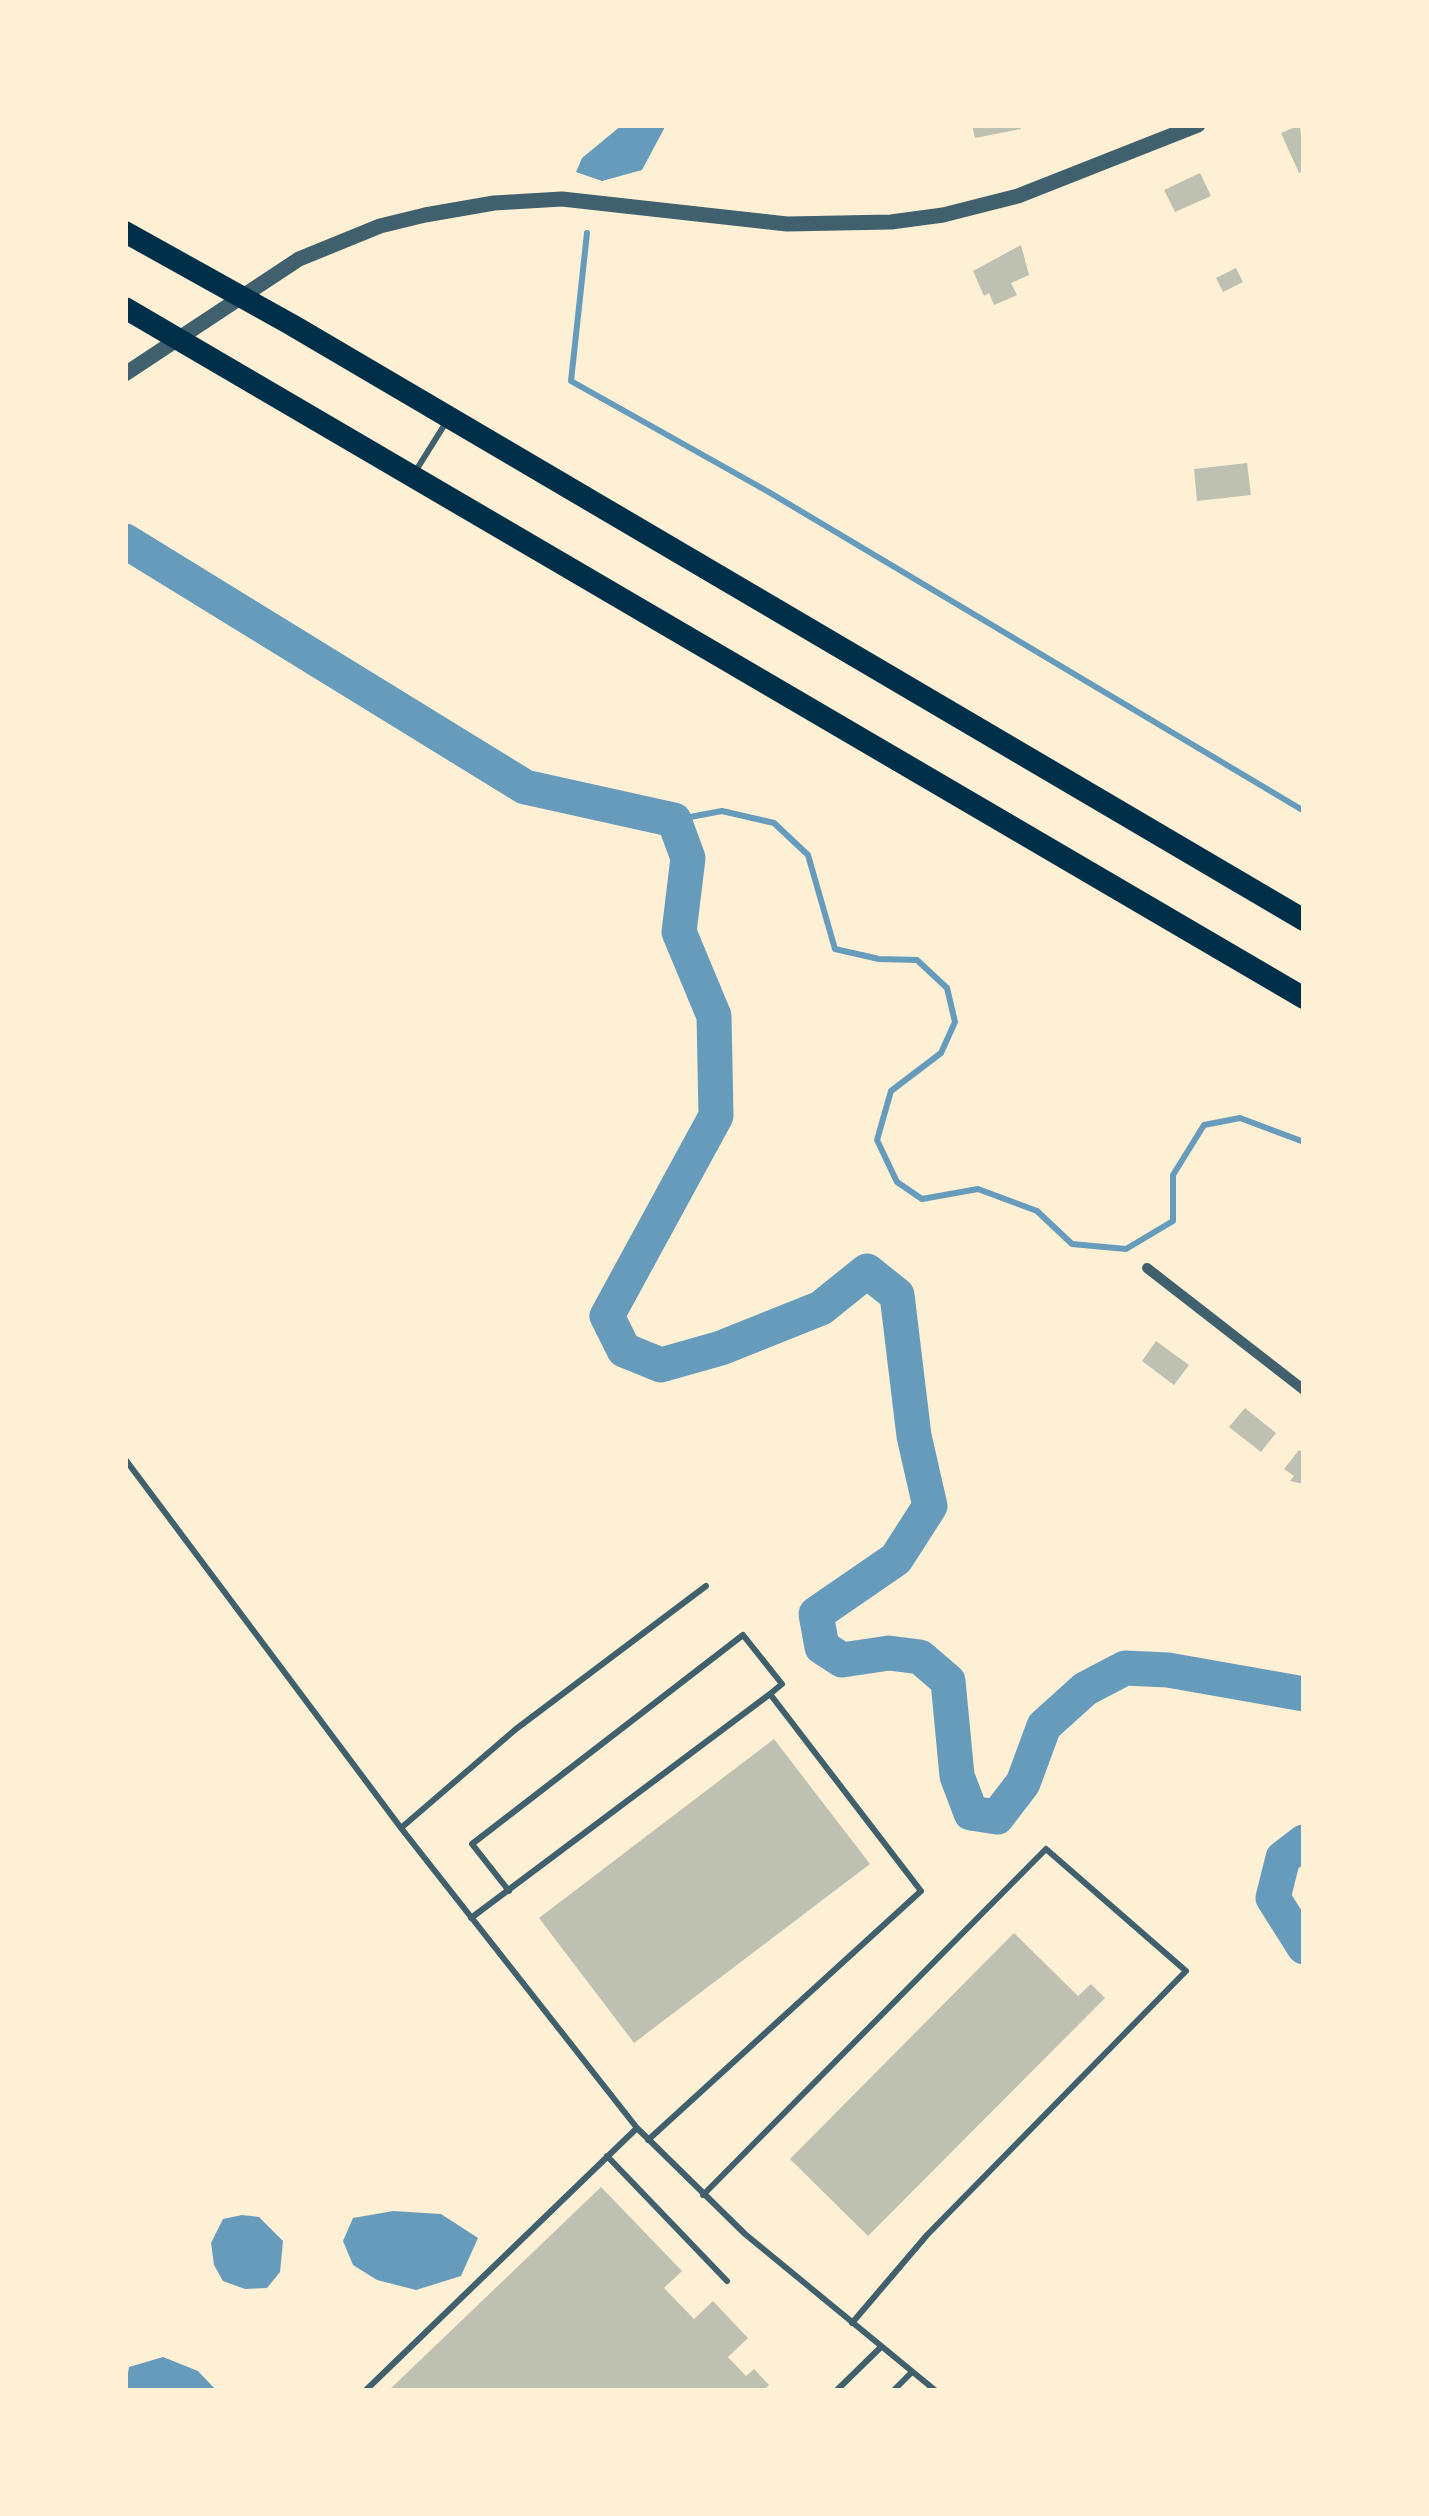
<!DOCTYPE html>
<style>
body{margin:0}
#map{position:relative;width:1429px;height:2516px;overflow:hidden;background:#fdf0d5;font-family:"Libre Baskerville",serif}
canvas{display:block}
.frame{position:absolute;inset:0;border:128px solid #fdf0d5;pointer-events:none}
</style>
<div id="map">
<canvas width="1429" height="2516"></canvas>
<div class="frame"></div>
</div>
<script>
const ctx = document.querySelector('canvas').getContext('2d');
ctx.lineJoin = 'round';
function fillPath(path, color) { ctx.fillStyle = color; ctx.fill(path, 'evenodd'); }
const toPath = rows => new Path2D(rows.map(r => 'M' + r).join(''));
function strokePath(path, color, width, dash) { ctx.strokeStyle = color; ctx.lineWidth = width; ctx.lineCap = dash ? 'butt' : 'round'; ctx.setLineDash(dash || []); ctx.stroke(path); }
fillPath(toPath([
 [622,125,666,125,642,170,602,181,576,172,582,158],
 [393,2211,441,2214,478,2238,461,2276,416,2290,377,2280,353,2265,343,2241,353,2218],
 [242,2215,259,2217,283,2241,280,2272,267,2288,245,2289,223,2281,214,2265,211,2243,223,2219],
 [163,2357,198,2371,217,2391,125,2391,129,2367]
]), '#669bbc');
strokePath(toPath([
 [587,233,571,381,767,491,1304,811],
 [674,820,722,811,774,823,808,855,835,949,879,959,917,960,947,988,955,1022,941,1053,891,1091,877,1140,897,1182,922,1199,978,1189,1037,1211,1072,1244,1126,1249,1173,1221,1173,1175,1204,1125,1240,1118,1304,1142]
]), '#669bbc', 6);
strokePath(toPath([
 [125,541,525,787,674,820,688,858,679,932,714,1016,716,1116,607,1316,624,1350,661,1365,721,1348,821,1308,867,1271,897,1295,914,1436,930,1506,896,1559,816,1614,822,1647,842,1660,889,1653,920,1657,948,1681,957,1776,971,1813,997,1817,1023,1783,1044,1726,1085,1689,1125,1668,1168,1670,1304,1694],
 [1304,1842,1283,1858,1273,1898,1304,1947]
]), '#669bbc', 35);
fillPath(toPath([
 [972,125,1020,125,1021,129,975,138],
 [1300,125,1304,171,1299,173,1281,133],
 [1200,173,1211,196,1175,212,1164,190],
 [1021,245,1029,275,1011,283,1017,295,994,305,989,293,984,296,973,271],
 [1236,268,1243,282,1223,292,1216,278],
 [1247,463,1251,495,1197,501,1194,469],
 [1156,1341,1189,1365,1174,1385,1142,1361],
 [1245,1408,1276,1433,1261,1452,1229,1427],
 [1299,1450,1304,1453,1304,1484,1290,1481,1294,1476,1284,1469],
 [774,1739,870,1864,634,2043,539,1918],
 [1014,1933,1078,1996,1091,1984,1105,1998,868,2236,790,2159],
 [601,2187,682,2271,664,2288,694,2319,713,2301,748,2338,728,2357,746,2376,754,2369,769,2385,763,2391,388,2391]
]), '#bec0b2');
strokePath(toPath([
 [415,472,445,424],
 [125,1459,401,1828,637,2128,745,2234,936,2391],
 [401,1828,516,1729,706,1586],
 [509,1891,472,1844,743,1635,782,1684,770,1694],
 [471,1918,770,1694,921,1891,648,2140],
 [607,2156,727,2281],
 [703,2195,1046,1849,1186,1971,927,2235,852,2323],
 [365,2391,637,2128],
 [836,2391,881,2347],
 [893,2391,912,2372]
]), '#3f606c', 6);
strokePath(toPath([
 [1147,1268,1304,1390]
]), '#3f606c', 10);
strokePath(toPath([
 [125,374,299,259,380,226,425,215,494,203,562,199,787,224,891,222,943,215,1018,196,1198,125]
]), '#3f606c', 15);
strokePath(toPath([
 [125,232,292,325,1304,920],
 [125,308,1304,998]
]), '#003049', 22);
</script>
